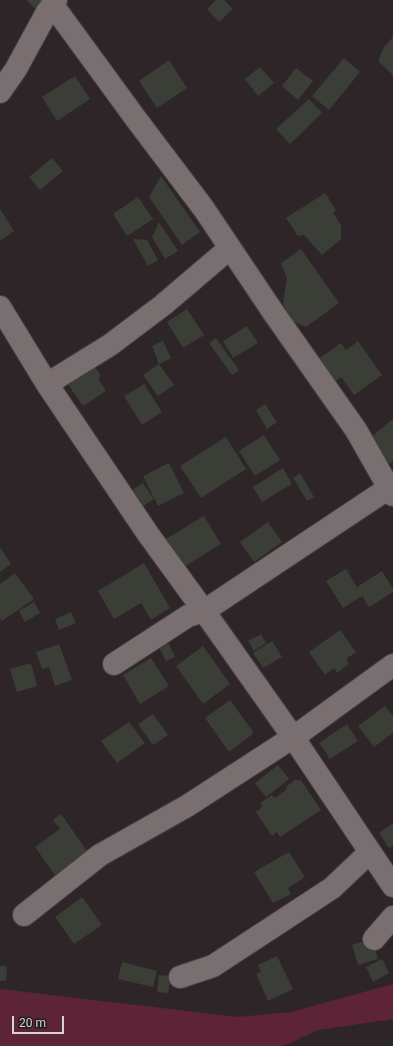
<!DOCTYPE html>
<style>
body{margin:0}
#map{position:relative;width:393px;height:1046px;overflow:hidden;background:#2e2528;font-family:Roboto,sans-serif}
canvas{display:block}
.scale{position:absolute;left:12px;top:1016px;width:52px;height:18px;box-sizing:border-box;border:2px solid #d8d2d3;border-top:0;padding-left:5px;font-size:12px;line-height:14px;white-space:nowrap;color:#d8d2d3;-webkit-text-stroke:3px #241c1e;paint-order:stroke}
</style>
<div id="map">
<canvas width="393" height="1046"></canvas>
<div class="scale">20 m</div>
</div>
<script>
const ctx = document.querySelector('canvas').getContext('2d');
ctx.lineJoin = 'round';
function fillPath(path, color) { ctx.fillStyle = color; ctx.fill(path, 'evenodd'); }
const toPath = rows => new Path2D(rows.map(r => 'M' + r).join(''));
function strokePath(path, color, width, dash) { ctx.strokeStyle = color; ctx.lineWidth = width; ctx.lineCap = dash ? 'butt' : 'round'; ctx.setLineDash(dash || []); ctx.stroke(path); }
fillPath(toPath([
 [393,984,393,1019,318,1030,284,1046,0,1046,0,989,238,1017,291,1012]
]), '#5d2438');
fillPath(toPath([
 [26,0,57,0,42,15],
 [216,0,224,0,233,9,219,22,207,9],
 [393,37,393,75,378,61,384,47],
 [344,58,360,72,329,110,312,96],
 [169,60,187,88,157,108,139,81],
 [260,67,274,83,258,96,245,79],
 [296,68,313,81,298,100,282,86],
 [75,76,90,99,57,121,42,97],
 [309,99,322,113,290,144,276,129],
 [52,158,63,171,40,190,29,177],
 [161,176,200,232,182,245,149,197],
 [325,193,336,210,333,213,341,225,341,239,322,255,304,235,298,236,286,218],
 [138,197,153,219,127,236,113,214],
 [0,209,14,231,0,241],
 [159,222,178,251,165,259,152,237],
 [133,239,147,240,158,260,148,266],
 [301,249,339,303,306,327,292,321,283,304,287,278,281,263],
 [187,309,204,335,183,348,167,322],
 [247,326,258,343,233,358,223,341],
 [216,338,239,370,232,375,209,343],
 [163,341,171,358,159,364,174,385,158,396,143,375,159,364,152,346],
 [358,341,382,375,354,395,341,377,333,383,317,360,341,343,346,350],
 [95,367,101,376,98,378,106,391,83,406,62,376],
 [144,384,162,412,142,425,124,396],
 [265,404,277,422,267,429,256,410],
 [393,419,393,461,390,464,370,438],
 [264,435,280,460,255,476,239,451],
 [226,437,246,469,201,498,180,466],
 [169,463,184,493,158,506,143,476],
 [283,468,292,484,262,502,253,487],
 [300,473,314,497,307,501,293,478],
 [143,483,154,499,140,508,129,492],
 [204,516,221,544,182,568,164,540],
 [268,522,282,542,254,562,240,542],
 [0,547,11,564,0,572],
 [144,563,170,608,151,620,141,603,114,619,98,591],
 [346,569,357,587,382,571,393,589,393,592,369,607,362,596,343,608,326,581],
 [15,573,34,599,2,621,0,618,0,584],
 [34,602,40,613,25,622,19,611],
 [71,612,76,623,59,630,55,619],
 [340,630,356,652,346,659,349,664,337,673,334,668,325,675,309,652],
 [261,634,266,643,254,651,248,641],
 [272,641,282,657,263,668,253,653],
 [168,642,175,657,166,661,159,647],
 [59,644,72,680,55,686,49,667,42,669,36,652],
 [203,646,230,684,203,704,176,666],
 [151,658,169,686,140,704,123,675],
 [31,663,37,686,17,692,10,669],
 [230,700,254,733,229,752,205,718],
 [385,706,393,716,393,733,374,747,358,726],
 [153,714,168,735,153,745,138,724],
 [129,722,145,743,117,763,101,741],
 [347,724,358,741,330,759,319,743],
 [278,765,289,779,266,797,255,783],
 [296,779,298,781,300,779,321,810,280,837,277,832,272,836,256,812,262,807,260,803,272,795,275,798,287,789,286,787],
 [61,814,87,851,55,875,35,847,60,829,53,820],
 [393,823,393,846,389,848,379,833],
 [289,852,305,877,288,888,291,894,273,903,254,872],
 [82,897,102,925,74,944,55,917],
 [372,939,378,959,358,965,352,945],
 [277,956,293,989,268,1001,256,974,261,972,258,965],
 [382,959,389,973,373,982,366,967],
 [122,962,157,971,153,987,118,979],
 [0,966,7,966,6,981,0,981],
 [159,975,171,976,168,993,157,992]
]), '#3a3e37');
const minor = toPath([
 [52,4,136,119,204,209,273,312,356,430,393,495],
 [0,92,16,69,47,12,56,0],
 [0,307,47,384,148,534,204,611,188,616,114,664],
 [47,384,110,345,163,305,230,248],
 [389,488,204,611,293,737,393,886],
 [24,915,100,855,187,806,298,734,393,665],
 [374,939,393,917],
 [180,977,213,966,332,888,370,852]
]);
strokePath(minor, '#484143', 24);
strokePath(minor, '#796f71', 22);
</script>
